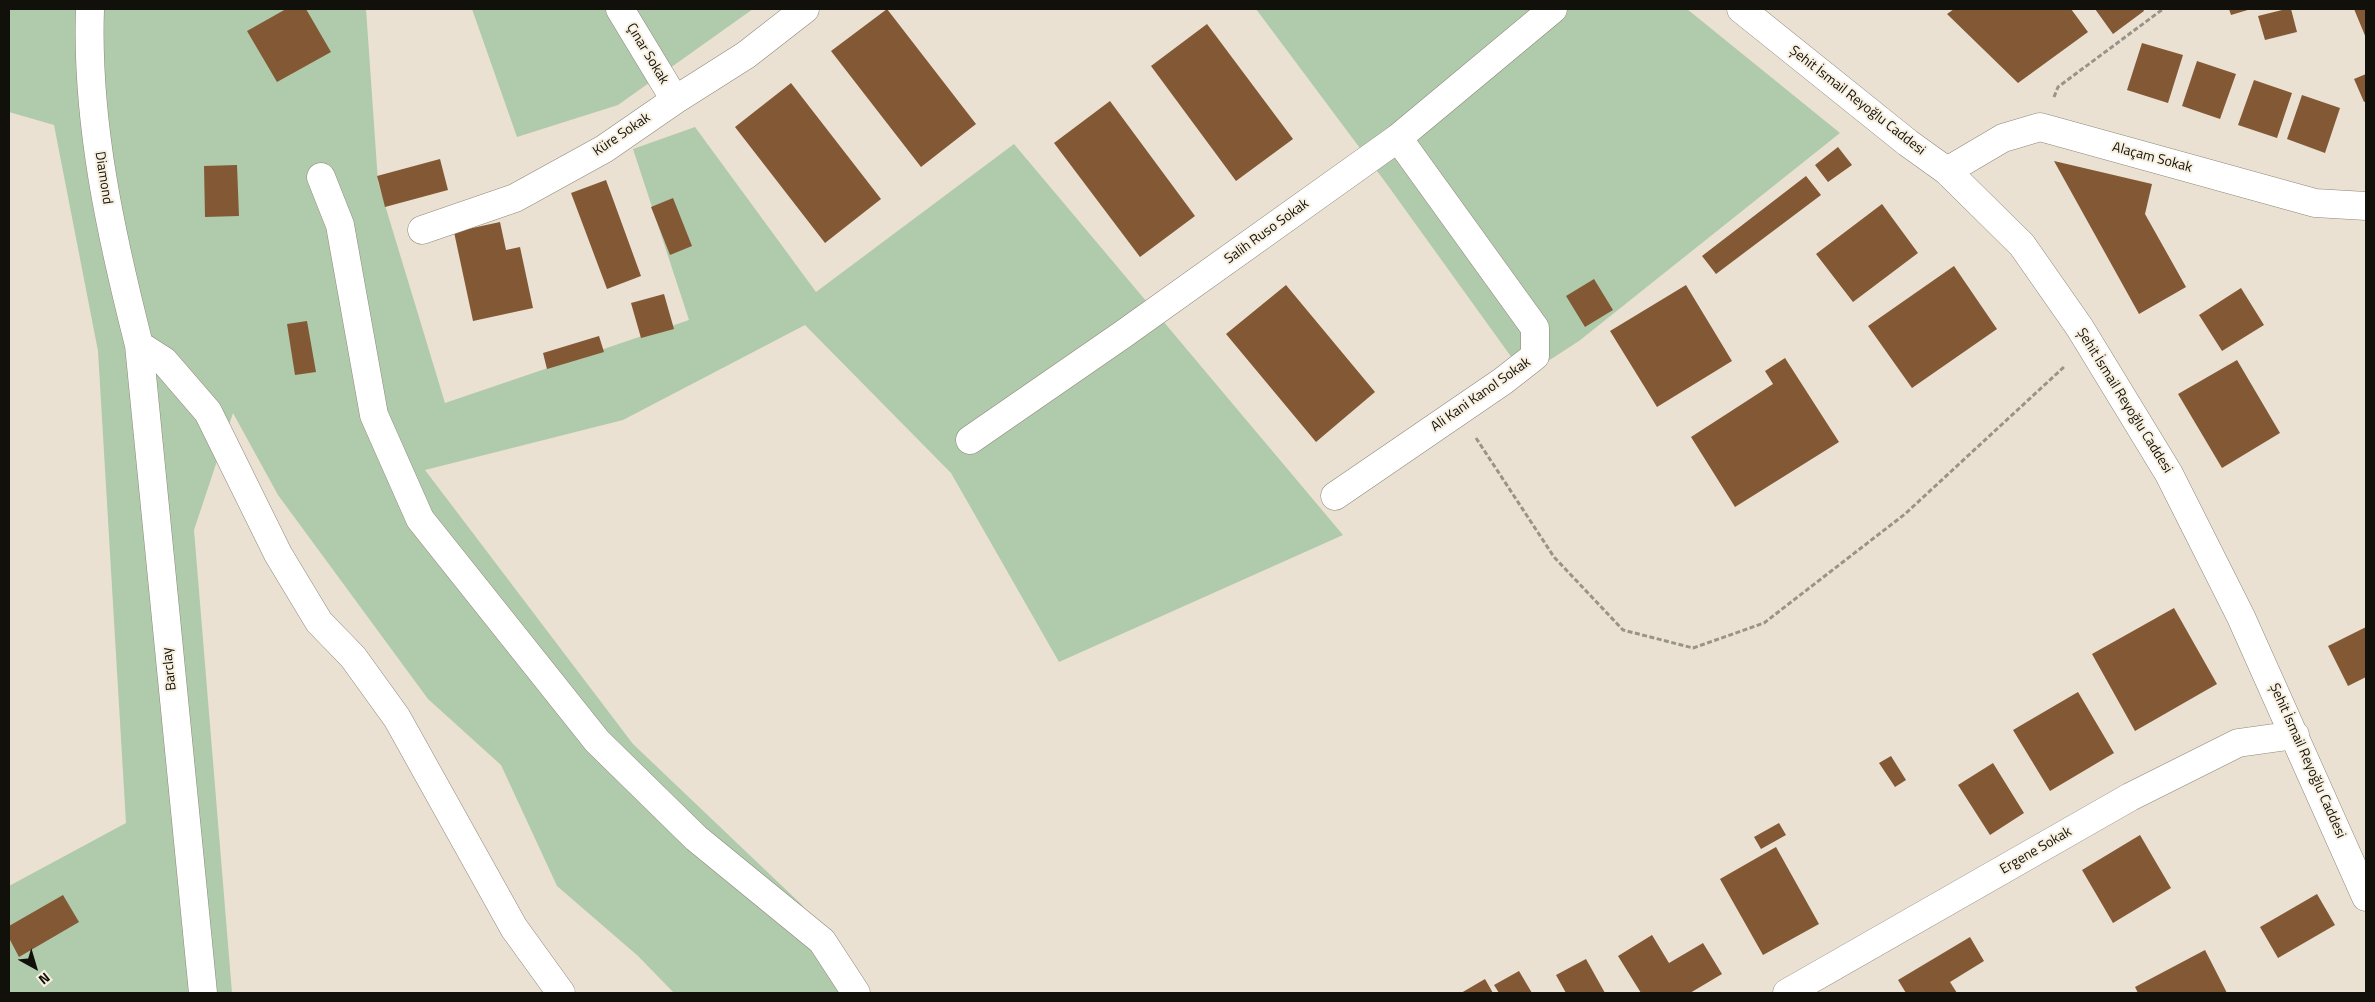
<!DOCTYPE html>
<html>
<head>
<meta charset="utf-8">
<style>
  body { margin:0 }
  #map { position:relative; width:2375px; height:1002px; overflow:hidden; background:#eae1d2; font-family:"Titillium Web",sans-serif }
  canvas { display:block }
  .frame { position:absolute; inset:0; border:10px solid #12100a; pointer-events:none }
  .north { position:absolute; left:10px; top:942px; width:50px; height:50px; -webkit-text-stroke:4px #f7efdf; paint-order:stroke; rotate:141deg; font-size:14px; font-weight:700; line-height:20px; text-align:center; color:#12100a }
  .north::after { content:''; display:block; margin:auto; width:18px; height:22px; background:#12100a; clip-path:polygon(50% 0,100% 100%,50% 72%,0 100%) }
</style>
</head>
<body>
<div id="map">
<canvas width="2375" height="1002"></canvas>
<div class="frame"></div>
<div class="north">N</div>
</div>
<script>
const ctx = document.querySelector('canvas').getContext('2d');
ctx.lineJoin = 'round';
function fill(path, color) { ctx.fillStyle = color; ctx.fill(path, 'evenodd'); }
function strokePath(path, color, width, dash) { ctx.strokeStyle = color; ctx.lineWidth = width; ctx.lineCap = dash ? 'butt' : 'round'; ctx.setLineDash(dash || []); ctx.stroke(path); }
function write(font, color, halo, rows, align = 'center') {
  ctx.font = font + ' "Titillium Web",sans-serif'; ctx.lineWidth = 4; ctx.setLineDash([]); ctx.textBaseline = 'middle'; ctx.strokeStyle = halo; ctx.fillStyle = color; for (const [text, x, y, turn = 0] of rows) {
    ctx.save(); ctx.translate(x, y); ctx.rotate((+turn || 0) * Math.PI / 180); ctx.textAlign = isNaN(turn) ? turn : align; if (halo) ctx.strokeText(text, 0, 0); ctx.fillText(text, 0, 0); ctx.restore();
  }
}
fill(new Path2D(`
  M9,9H366L378,182L445,403L689,320L633,149L695,127L816,292L1014,144L1343,535L1059,662L951,473L805,325L623,420L425,470L633,744L801,904L870,993H674L638,956L557,886L501,765L428,699L278,495L233,413L194,530L232,993H9V886L126,823L98,351L54,125L9,112Z
  M472,9H753L618,105L517,137Z
  M1256,9H1687L1840,133L1579,341L1525,376L1386,183Z`), '#b0caac');
fill(new Path2D(`
  M286,9H306L331,52L277,82L247,31Z
  M887,9L976,124L921,167L831,51Z
  M1954,9H2071L2088,32L2018,83L1947,14Z
  M2095,9H2143L2144,11L2113,34Z
  M2229,9H2251L2231,15Z
  M2286,9H2291L2297,32L2265,40L2258,16Z
  M2354,9H2366V38Z
  M1207,24L1293,139L1236,181L1151,66Z
  M2142,43L2183,55L2168,103L2127,90Z
  M2197,61L2236,74L2220,119L2182,106Z
  M2366,74V101L2364,102L2354,79Z
  M2254,80L2292,93L2277,138L2238,125Z
  M791,83L881,199L825,243L735,127Z
  M2302,95L2340,108L2325,153L2287,139Z
  M1110,101L1195,216L1140,257L1054,143Z
  M1838,147L1852,165L1828,182L1815,165Z
  M440,159L448,190L385,207L377,176Z
  M2054,161L2152,184L2145,214L2186,287L2139,314Z
  M237,165L239,216L205,217L204,166Z
  M1806,176L1821,195L1716,274L1702,256Z
  M606,180L641,276L607,289L571,193Z
  M673,198L692,246L670,255L651,207Z
  M1882,204L1918,253L1853,302L1816,254Z
  M500,222L506,250L520,247L533,308L473,321L454,232Z
  M1954,266L1997,329L1912,388L1868,326Z
  M1594,279L1613,310L1585,327L1566,296Z
  M1286,285L1375,392L1316,442L1226,334Z
  M1686,285L1732,361L1657,407L1610,331Z
  M2241,288L2264,325L2222,351L2199,315Z
  M664,294L674,329L641,338L631,303Z
  M307,321L316,372L295,375L287,324Z
  M599,336L604,352L547,369L543,353Z
  M1785,358L1839,442L1735,507L1691,437L1773,384L1765,371Z
  M2237,360L2280,433L2222,468L2178,394Z
  M2174,608L2217,684L2135,731L2092,654Z
  M2366,627V677L2348,686L2328,646Z
  M2078,692L2114,753L2050,791L2013,730Z
  M1891,756L1906,780L1895,787L1879,763Z
  M1993,763L2024,813L1990,835L1958,785Z
  M1779,823L1786,835L1761,849L1754,837Z
  M2140,835L2171,888L2113,923L2082,870Z
  M1776,847L1819,924L1763,955L1720,879Z
  M2317,894L2335,925L2278,958L2260,927Z
  M63,895L79,922L19,957L9,938V926Z
  M1652,935L1669,963L1703,943L1722,974L1690,993H1641L1618,956Z
  M1970,937L1984,961L1950,982L1957,993H1906L1898,980Z
  M2205,950L2227,993H2138L2135,987Z
  M1586,959L1605,993H1566L1556,975Z
  M1519,971L1532,993H1499L1494,985Z
  M1485,979L1493,993H1461Z`), '#835835');
const minor = new Path2D(`
  M90,9C86,122 111,235 139,345L203,993
  M620,9L675,100
  M1741,9L1908,143L1947,171L2022,245L2080,328L2169,474L2241,617L2366,897
  M1947,171L2003,138L2040,127L2315,203L2366,206
  M321,177L340,225L374,415L420,519L597,741L696,838L822,941L856,993
  M422,230L515,198L604,149L675,100L746,55L805,9
  M139,345L164,361L208,412L278,554L319,622L353,657L397,718L514,928L561,993
  M970,440L1122,335L1398,138L1553,9
  M1335,496L1503,381L1535,356V328L1398,138
  M1787,993L2130,797L2238,743L2295,735`);
strokePath(minor, '#8e8779', 29);
strokePath(new Path2D(`
  M2054,97L2058,87L2163,9
  M1476,438L1554,557L1623,630L1693,648L1764,623L1905,514L2065,366`), '#9a9488', 3, [5, 2.5]);
strokePath(minor, '#fff', 28);
write('14px', '#12100a', '#f7efdf', [
  ["Çınar Sokak",647,54,59],
  ["Şehit İsmail Reyoğlu Caddesi",1857,101,38],
  ["Küre Sokak",622,135,-34],
  ["Alaçam Sokak",2152,158,15],
  ["Diamond",103,178,81],
  ["Salih Ruso Sokak",1267,232,-36],
  ["Ali Kani Kanol Sokak",1481,395,-35],
  ["Şehit İsmail Reyoğlu Caddesi",2124,401,58],
  ["Barclay",170,669,-96],
  ["Şehit İsmail Reyoğlu Caddesi",2307,761,66],
  ["Ergene Sokak",2036,851,-30]
]);
</script>
</body>
</html>
